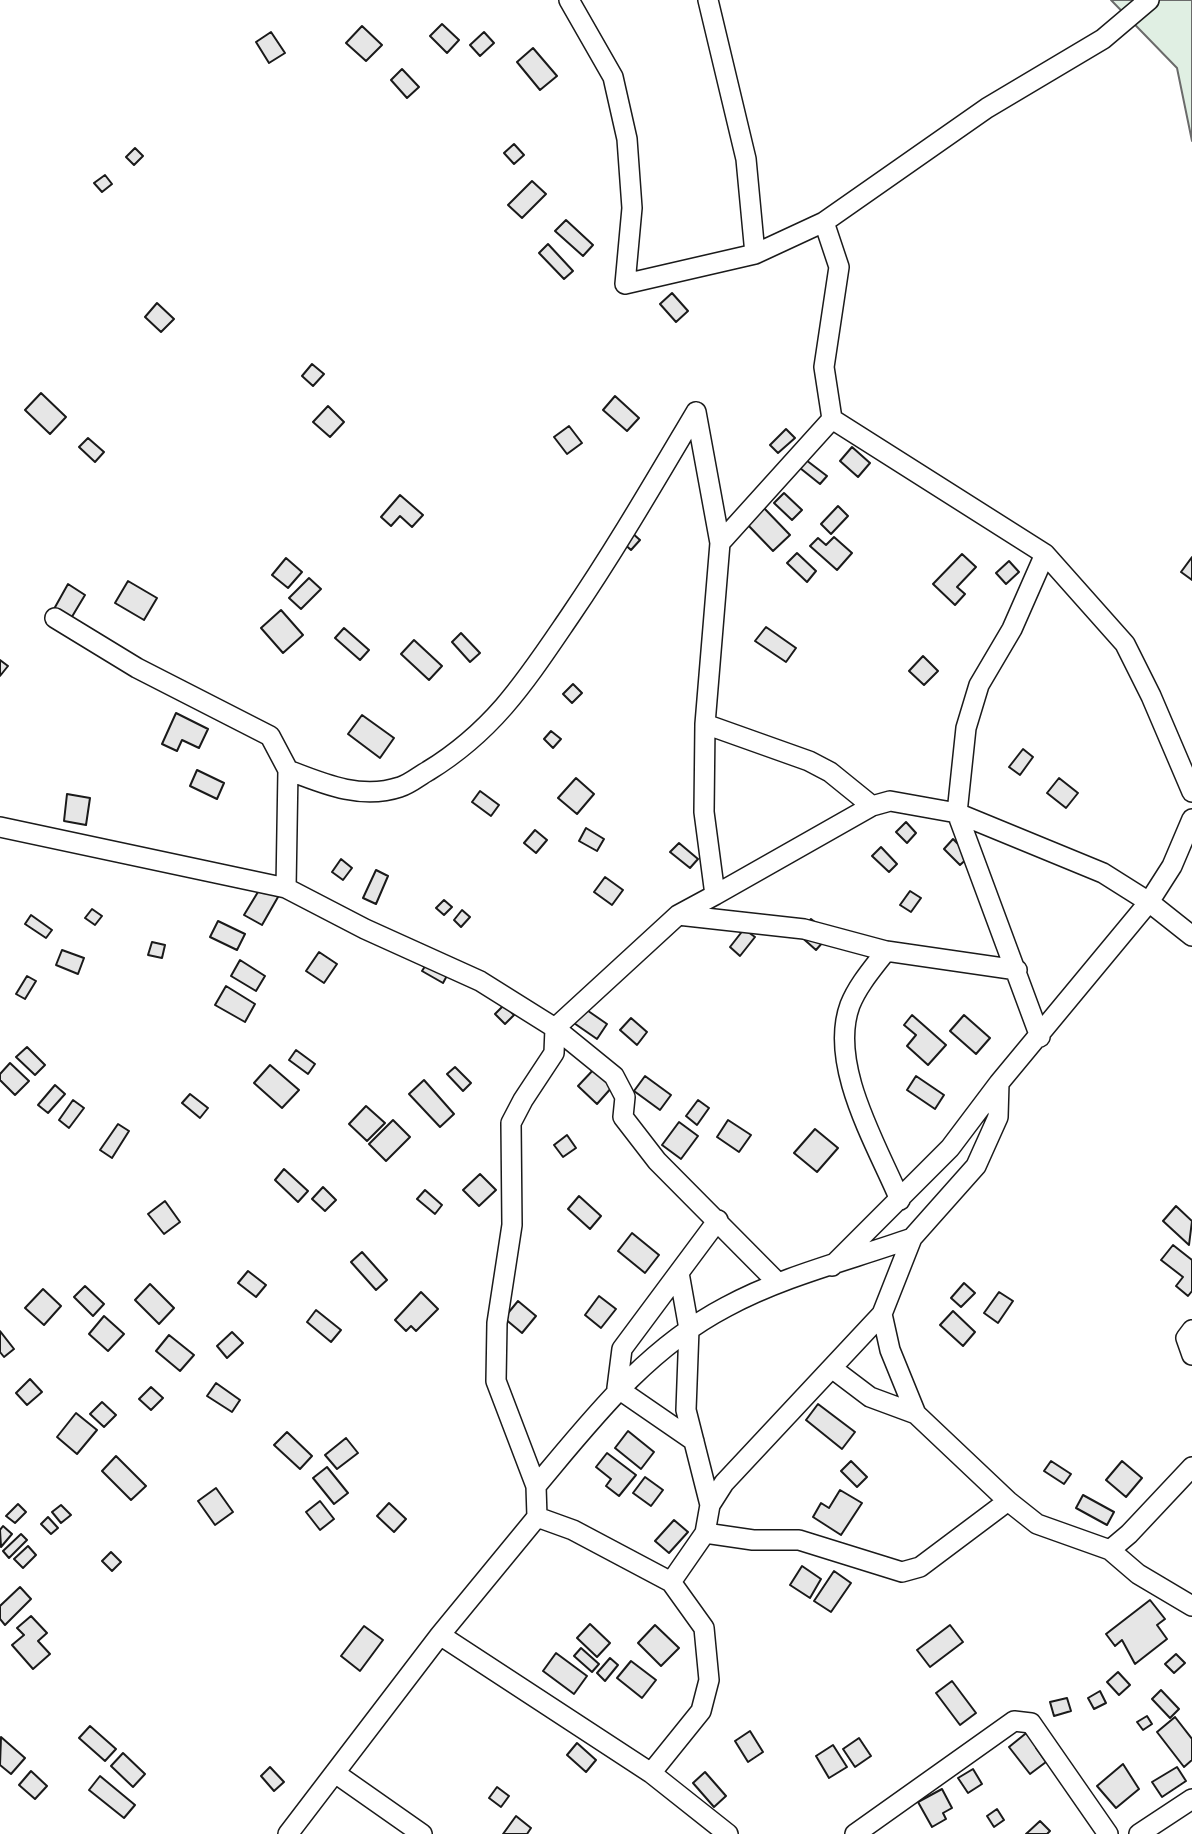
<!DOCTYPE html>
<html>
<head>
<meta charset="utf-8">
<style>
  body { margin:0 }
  canvas { display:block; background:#fff }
</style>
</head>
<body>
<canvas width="1192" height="1834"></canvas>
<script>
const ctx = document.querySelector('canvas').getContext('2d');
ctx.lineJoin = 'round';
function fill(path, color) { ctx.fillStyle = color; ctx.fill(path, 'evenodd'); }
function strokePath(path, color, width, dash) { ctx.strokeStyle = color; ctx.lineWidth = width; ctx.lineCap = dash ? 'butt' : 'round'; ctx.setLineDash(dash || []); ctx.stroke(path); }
const green = new Path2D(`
  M1111,0H1192V141L1177,68Z`);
fill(green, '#e0efe3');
strokePath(green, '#6a6a6a', 2);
const building = new Path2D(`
  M442,24L459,40L447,53L430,36Z
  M362,26L382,45L366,61L346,43Z
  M271,32L285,53L269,63L256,42Z
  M484,32L494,43L480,56L470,45Z
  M533,48L557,76L540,90L517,62Z
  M402,69L419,87L407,98L391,80Z
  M514,144L524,155L514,164L504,153Z
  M135,148L143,156L134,165L126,157Z
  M105,175L112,184L102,192L94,183Z
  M532,181L546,194L522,218L508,205Z
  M566,220L593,245L583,256L555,231Z
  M548,244L573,271L564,279L539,253Z
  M672,293L688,311L676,322L660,304Z
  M157,303L174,319L161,332L145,317Z
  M312,364L324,374L313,386L302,376Z
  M41,393L66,417L50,434L25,410Z
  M615,396L639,418L627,431L603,410Z
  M328,406L344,422L330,437L313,422Z
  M569,426L582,443L567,454L554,437Z
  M786,429L795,438L778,453L770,445Z
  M88,438L104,452L95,462L79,447Z
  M852,447L870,463L858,477L840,461Z
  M806,460L827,476L820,484L800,468Z
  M784,493L802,510L792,520L774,503Z
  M400,495L423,515L412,527L400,516L391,526L381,517Z
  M838,506L848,516L831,534L821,524Z
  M763,507L790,535L773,551L746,523Z
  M631,532L640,540L631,550L622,542Z
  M834,537L852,553L837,570L810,546L818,538L826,545Z
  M797,553L816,571L807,582L787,563Z
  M962,554L976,567L957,587L965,594L955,605L933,584Z
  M1192,557V580L1181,572Z
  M286,558L302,572L288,588L272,575Z
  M1009,561L1019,572L1006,584L996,573Z
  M309,578L321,589L301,609L289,598Z
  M128,581L157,598L144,620L115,603Z
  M68,584L85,595L70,620L54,609Z
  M281,610L303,635L283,653L261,628Z
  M766,627L796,648L786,662L755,641Z
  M344,628L369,650L360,660L335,638Z
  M461,633L480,653L470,662L452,642Z
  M414,640L442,666L429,680L401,654Z
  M923,656L938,671L924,685L909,671Z
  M0,660L8,666L0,676Z
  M573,684L582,693L572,703L563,694Z
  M176,713L208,729L199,748L182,740L177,751L162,744Z
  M362,715L394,738L380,758L348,734Z
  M551,731L561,739L553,748L544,739Z
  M1023,749L1033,757L1020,775L1009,767Z
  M197,770L224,783L217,799L190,786Z
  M576,778L594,794L577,814L558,798Z
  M1059,778L1078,793L1066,808L1047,793Z
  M480,791L499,805L491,816L472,802Z
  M67,794L90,798L86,825L64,821Z
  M906,822L916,833L907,843L896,832Z
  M586,828L604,839L597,851L579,841Z
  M535,830L547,840L536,853L524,843Z
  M953,839L970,856L960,865L944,849Z
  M679,843L698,859L690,868L670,852Z
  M881,847L897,864L889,872L872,856Z
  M341,859L352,868L343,880L332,872Z
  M376,870L388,876L376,904L363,898Z
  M605,877L623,890L612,905L594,892Z
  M261,887L278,897L262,925L244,915Z
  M910,891L921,898L911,912L900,905Z
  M444,900L452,907L444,915L436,908Z
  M92,909L102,916L95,925L85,918Z
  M462,910L470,917L461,927L454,920Z
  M31,915L52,930L46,938L25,924Z
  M811,919L830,934L816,950L798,934Z
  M218,921L245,934L237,950L210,937Z
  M744,929L755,937L740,956L730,947Z
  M152,942L165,945L162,958L148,955Z
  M62,950L84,958L78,974L56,965Z
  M319,952L337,964L324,983L306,971Z
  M240,960L265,976L256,991L231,976Z
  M429,960L449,972L443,983L422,971Z
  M27,976L36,981L25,999L16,994Z
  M226,986L255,1004L245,1022L215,1005Z
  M504,1005L514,1015L505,1024L495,1014Z
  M581,1006L607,1024L597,1039L571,1021Z
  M912,1015L946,1045L928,1065L907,1046L916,1035L904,1025Z
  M964,1015L990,1038L976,1054L950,1031Z
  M631,1018L647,1032L637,1045L620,1030Z
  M27,1047L45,1065L35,1075L16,1057Z
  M296,1050L315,1064L308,1074L289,1060Z
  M10,1063L29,1081L15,1095L0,1080V1074Z
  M270,1065L299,1090L282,1108L254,1083Z
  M455,1067L471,1083L463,1091L447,1074Z
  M595,1068L613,1086L597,1104L578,1086Z
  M645,1076L671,1095L660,1110L634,1091Z
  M916,1076L944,1095L935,1109L907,1090Z
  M424,1080L454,1114L440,1127L409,1094Z
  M55,1085L65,1094L48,1113L38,1105Z
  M190,1094L208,1108L200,1118L182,1103Z
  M73,1100L84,1108L69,1128L59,1120Z
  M698,1100L709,1108L697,1125L686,1116Z
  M366,1106L385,1123L367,1141L349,1124Z
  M393,1120L410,1137L386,1161L369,1144Z
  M728,1120L751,1135L739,1152L717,1137Z
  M679,1122L698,1136L681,1159L662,1145Z
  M118,1124L129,1131L112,1158L100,1150Z
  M815,1129L838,1148L817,1172L794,1153Z
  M567,1135L576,1148L563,1157L554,1145Z
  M284,1169L308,1191L298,1202L275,1180Z
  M480,1174L496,1190L479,1206L463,1190Z
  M323,1187L336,1200L325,1211L312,1199Z
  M425,1190L442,1205L435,1214L417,1199Z
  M579,1196L601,1216L590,1229L568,1209Z
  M165,1201L180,1222L164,1234L148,1214Z
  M1176,1206L1192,1221L1189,1245L1163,1221Z
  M632,1233L659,1255L645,1273L618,1251Z
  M1173,1245L1192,1260V1291L1188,1296L1176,1286L1183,1277L1161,1260Z
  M362,1252L387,1280L376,1290L351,1262Z
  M248,1271L266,1285L256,1297L238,1283Z
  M964,1283L975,1293L961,1307L951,1298Z
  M150,1284L174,1308L159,1324L135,1300Z
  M85,1286L104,1304L93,1316L74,1297Z
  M43,1289L61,1306L44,1325L25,1308Z
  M421,1292L438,1309L416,1331L411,1326L406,1331L395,1320Z
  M999,1292L1013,1301L998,1323L984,1313Z
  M599,1296L616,1309L601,1328L585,1315Z
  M518,1301L536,1316L522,1333L504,1318Z
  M316,1310L341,1330L331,1342L307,1322Z
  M953,1311L975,1332L963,1346L940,1325Z
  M104,1316L124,1334L108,1351L89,1334Z
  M0,1331L14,1349L4,1357L0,1352Z
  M232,1332L243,1343L227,1358L217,1346Z
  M169,1335L194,1355L180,1371L156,1351Z
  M30,1379L42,1392L27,1405L16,1393Z
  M216,1383L240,1400L232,1412L207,1396Z
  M151,1387L163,1398L151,1410L139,1399Z
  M102,1402L116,1415L104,1427L90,1414Z
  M818,1404L855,1432L842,1449L806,1420Z
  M76,1413L97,1430L77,1454L57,1437Z
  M628,1431L654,1452L641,1469L615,1448Z
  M287,1432L312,1456L300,1469L274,1445Z
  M346,1438L358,1453L337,1469L325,1455Z
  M607,1453L636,1475L619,1496L606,1486L611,1479L596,1467Z
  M116,1456L146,1486L131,1500L102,1471Z
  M851,1461L867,1477L857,1487L841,1471Z
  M1051,1461L1071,1474L1064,1484L1044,1471Z
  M1122,1461L1142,1478L1126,1497L1106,1480Z
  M327,1467L348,1493L334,1504L313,1478Z
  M645,1477L663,1490L651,1506L633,1493Z
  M216,1488L233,1512L215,1525L198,1501Z
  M840,1490L862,1503L841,1535L813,1517L821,1503L829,1508Z
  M1083,1495L1114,1512L1107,1525L1076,1508Z
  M320,1501L334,1519L320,1530L306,1512Z
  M389,1503L406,1519L394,1532L377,1516Z
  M18,1504L26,1512L15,1523L6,1516Z
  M61,1505L71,1515L61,1523L52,1512Z
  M48,1517L58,1528L51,1534L41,1524Z
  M674,1520L688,1532L669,1553L655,1541Z
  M3,1526L12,1534L1,1547L0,1530Z
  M21,1534L27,1540L9,1558L3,1551Z
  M28,1546L36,1555L23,1568L14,1559Z
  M111,1552L121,1562L112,1571L102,1561Z
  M802,1566L821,1579L810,1598L790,1585Z
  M834,1571L851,1583L831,1612L814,1601Z
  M20,1587L31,1599L5,1625L0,1619V1606Z
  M1150,1600L1165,1619L1157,1625L1167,1639L1135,1664L1122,1640L1115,1646L1106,1634Z
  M31,1616L47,1633L38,1641L50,1654L33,1669L12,1645L24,1635L17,1628Z
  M590,1624L610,1643L597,1657L577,1638Z
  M655,1625L679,1648L661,1666L638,1643Z
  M950,1625L963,1642L930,1667L917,1650Z
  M364,1626L383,1640L360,1671L341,1656Z
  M581,1648L599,1664L592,1672L574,1656Z
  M556,1653L587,1676L574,1694L543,1671Z
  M1176,1654L1185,1663L1174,1673L1165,1664Z
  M610,1658L618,1665L605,1681L597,1673Z
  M631,1661L656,1680L642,1698L617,1678Z
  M1118,1672L1130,1685L1119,1695L1107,1682Z
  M952,1681L976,1713L960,1725L936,1693Z
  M1161,1690L1179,1709L1170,1718L1152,1699Z
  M1100,1691L1106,1703L1094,1709L1088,1698Z
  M1067,1698L1071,1711L1054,1716L1050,1702Z
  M1147,1716L1152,1724L1143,1730L1137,1722Z
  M1175,1717L1192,1739V1760L1184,1767L1157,1732Z
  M90,1726L116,1749L105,1761L79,1738Z
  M1030,1730L1041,1745L1036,1748L1046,1762L1030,1774L1009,1747Z
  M750,1731L763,1752L748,1762L735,1741Z
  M1,1737L25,1758L11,1774L0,1765Z
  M859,1738L871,1756L855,1767L843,1749Z
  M577,1743L596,1760L586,1772L567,1755Z
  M833,1745L847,1767L829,1778L816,1756Z
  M123,1753L145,1774L133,1787L111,1766Z
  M1123,1764L1139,1789L1116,1808L1097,1786Z
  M270,1767L284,1782L274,1791L261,1776Z
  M1177,1767L1186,1781L1162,1797L1152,1782Z
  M973,1769L982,1784L968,1793L958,1778Z
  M31,1771L47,1786L35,1799L19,1785Z
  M705,1772L726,1796L714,1807L693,1783Z
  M100,1776L135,1805L124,1818L89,1790Z
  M497,1787L509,1796L501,1807L489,1798Z
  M942,1789L952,1808L943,1813L946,1819L932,1827L918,1802Z
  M997,1809L1004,1820L994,1827L987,1816Z
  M516,1816L531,1828L527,1834H503Z
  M1040,1821L1050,1831L1047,1834H1026Z`);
fill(building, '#e6e6e6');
strokePath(building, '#1a1a1a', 2);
const minor = new Path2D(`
  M569,0L613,77L627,139L632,208L625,284L755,254L824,222L987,108L1103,39L1149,0
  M708,0L746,159L755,254
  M824,222L839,267L824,367L832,419L1045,554L1125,644L1151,696L1192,792
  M696,412L720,543
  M1045,554L1012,629L979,685L966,728L957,813L1103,873L1149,902L1192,936
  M55,618L137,668L270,736L288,770L286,888
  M705,724L809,761L830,772L872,806
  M288,770C324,784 361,800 400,787C410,784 419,776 428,771C495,730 527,679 570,616C615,550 655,481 696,412
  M0,827L286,888L365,929L480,981L555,1028L614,1076L625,1097L623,1117L657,1161L778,1283
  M715,895L872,806L890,801L957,813L1040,1037
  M678,915L804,929L886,951L1017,970
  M886,951C873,968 858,985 850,1005C828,1065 877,1145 900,1200
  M832,1266L950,1148L999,1083L1149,902L1172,866L1192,819
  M679,1273L689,1329L686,1410L710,1505
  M1192,1330L1186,1338L1192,1355
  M833,1369L870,1397L916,1414L1008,1501L1037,1524L1110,1550L1138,1574L1192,1606
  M916,1414L890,1350L882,1314L912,1238L976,1166L998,1117L999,1083
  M694,1441L617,1388L622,1349L718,1220
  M536,1486C593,1418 646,1349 726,1307C783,1276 850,1260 912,1238
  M537,1517L573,1530L671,1582L704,1628L709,1680L701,1711L651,1773
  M705,1533L753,1540H799L902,1572L920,1567L1008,1501
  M1110,1550L1129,1534L1192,1467
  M671,1582L705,1533L710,1505L724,1483L882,1314
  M440,1635L651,1773L728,1834
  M335,1773L422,1834
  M288,1834L440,1635L537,1517L536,1486L496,1381L497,1323L512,1225L511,1123L523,1100L554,1053L555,1028L678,915L715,895L704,812L705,724L720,543L832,419
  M855,1834L1014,1721L1031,1723L1108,1834
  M1139,1834L1192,1799`);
strokePath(minor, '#1a1a1a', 22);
strokePath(minor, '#fff', 19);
</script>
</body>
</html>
